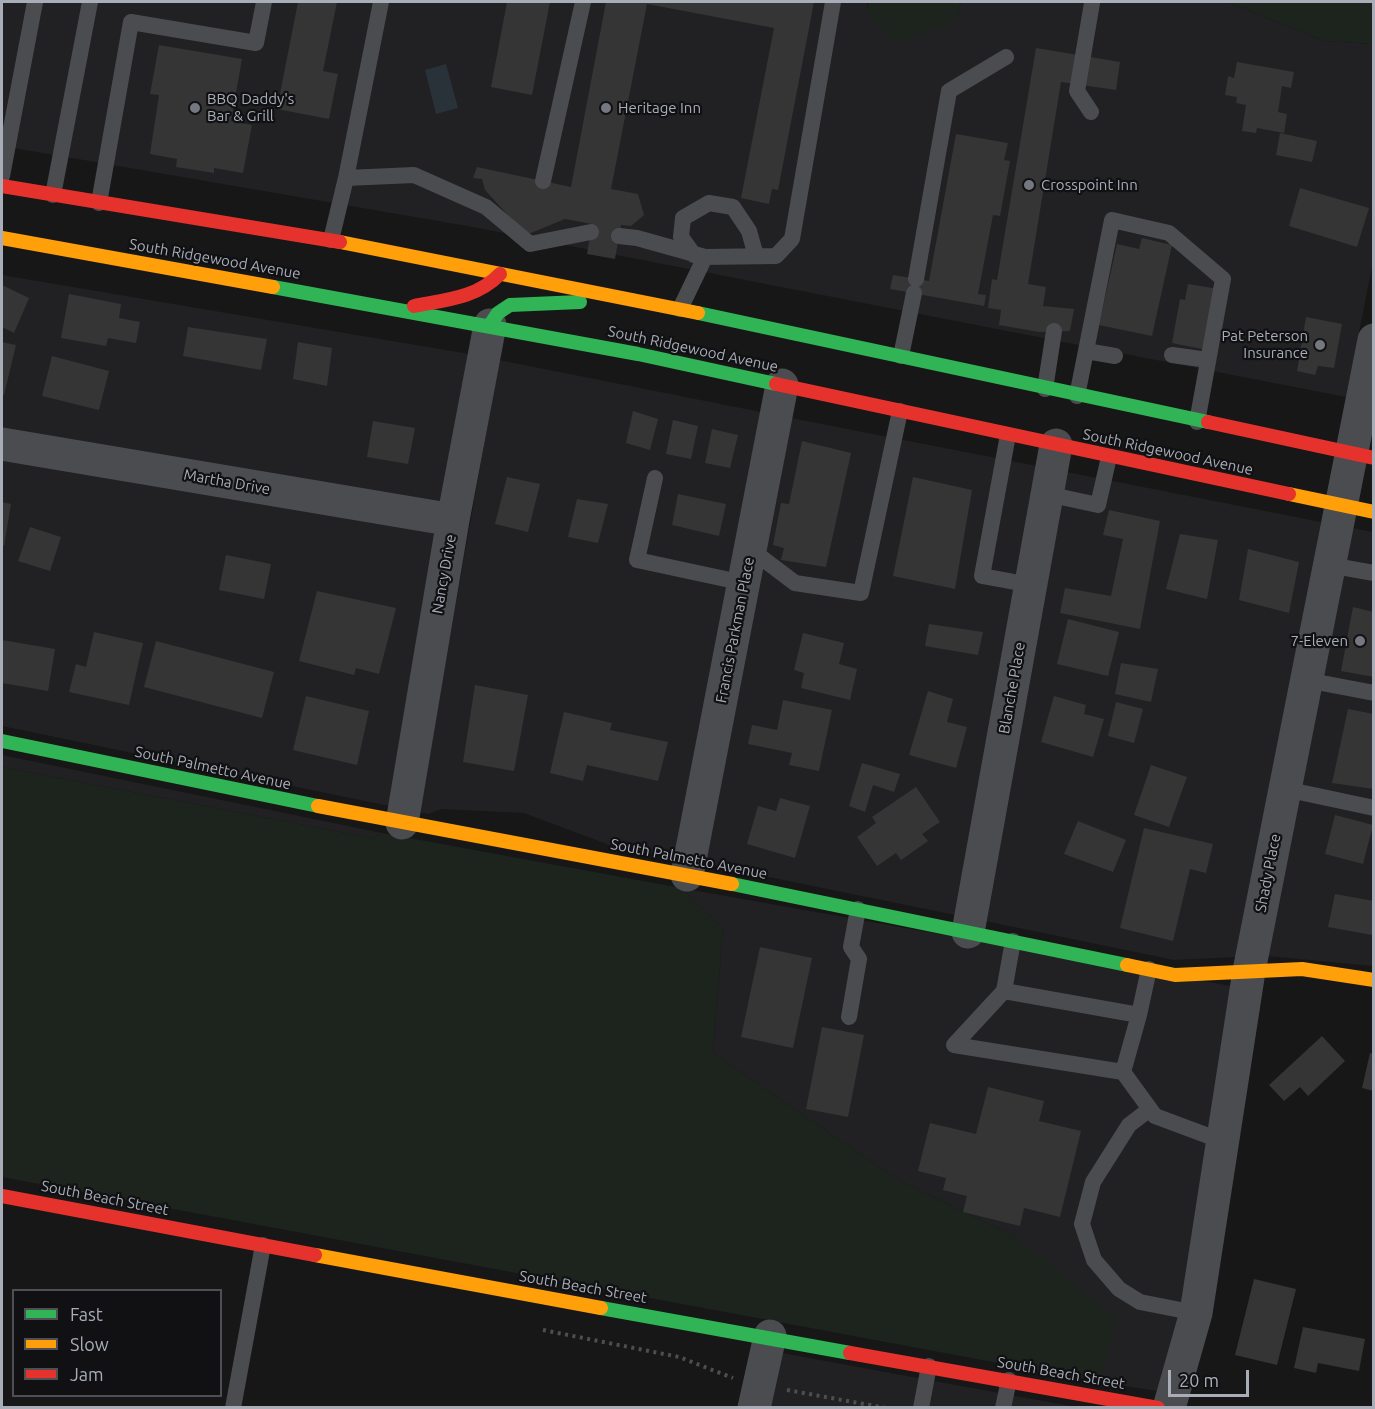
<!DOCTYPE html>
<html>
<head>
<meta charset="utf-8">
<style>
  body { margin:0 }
  #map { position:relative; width:1375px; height:1409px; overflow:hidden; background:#171717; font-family:Ubuntu,sans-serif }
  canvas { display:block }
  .frame { position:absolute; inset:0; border:3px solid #a8adb8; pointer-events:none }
  .legend { position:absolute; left:12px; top:1289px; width:210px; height:108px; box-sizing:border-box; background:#111113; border:2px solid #4d4f55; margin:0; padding:8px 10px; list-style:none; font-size:18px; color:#a8adb8 }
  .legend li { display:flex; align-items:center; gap:12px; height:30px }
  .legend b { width:30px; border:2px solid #4d4f55 }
  .scale { position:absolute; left:1168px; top:1370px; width:81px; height:27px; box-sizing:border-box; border:3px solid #a8adb8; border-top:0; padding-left:8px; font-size:18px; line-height:21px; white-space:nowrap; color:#a8adb8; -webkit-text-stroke:4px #111113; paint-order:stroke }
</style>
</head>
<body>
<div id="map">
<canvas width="1375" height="1409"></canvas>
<div class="frame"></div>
<ul class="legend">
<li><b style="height:8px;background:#30b455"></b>Fast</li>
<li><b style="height:8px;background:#ff9f0a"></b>Slow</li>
<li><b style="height:8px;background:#e5322d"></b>Jam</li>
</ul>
<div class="scale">20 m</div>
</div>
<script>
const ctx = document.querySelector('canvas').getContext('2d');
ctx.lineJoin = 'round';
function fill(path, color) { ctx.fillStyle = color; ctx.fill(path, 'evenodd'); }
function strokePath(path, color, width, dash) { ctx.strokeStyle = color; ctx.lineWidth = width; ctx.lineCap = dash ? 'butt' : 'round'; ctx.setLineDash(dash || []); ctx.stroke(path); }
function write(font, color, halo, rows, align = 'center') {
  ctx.font = font + ' Ubuntu,sans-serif'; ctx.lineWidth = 4.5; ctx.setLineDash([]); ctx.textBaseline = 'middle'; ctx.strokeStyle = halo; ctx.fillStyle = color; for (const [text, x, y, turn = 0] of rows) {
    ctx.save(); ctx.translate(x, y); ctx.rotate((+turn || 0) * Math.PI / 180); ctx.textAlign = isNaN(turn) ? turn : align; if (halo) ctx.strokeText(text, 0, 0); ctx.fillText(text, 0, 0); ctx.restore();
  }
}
fill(new Path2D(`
  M2,2H867V12L955,22L961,2H1227L1325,41L1373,44V262L1346,397L473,227L2,146Z
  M2,275L469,354L441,503L2,430Z
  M499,360L761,412L675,858L615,847L524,813L441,809L428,814L419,812Z
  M791,418L1037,466L955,915L705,864Z
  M2,458L436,531L389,806L2,726Z
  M1067,472L1321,522L1236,957L1174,960L985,921Z
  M1352,528L1373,532V966L1267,956Z
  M2,755L382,833L372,838L2,767Z
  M681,888L1231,986L1181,1308L1157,1391L1100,1382L1014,1236L898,1180L713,1053L723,928Z
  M782,1353L1081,1408H769Z`), '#212123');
fill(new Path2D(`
  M868,2H961L955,22L895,43L867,12Z
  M1227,2H1373V44L1325,41Z
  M2,767L372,838L382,833L681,888L723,928L713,1053L898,1180L1014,1236L1117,1319L1100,1382L2,1177Z`), '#1d241e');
fill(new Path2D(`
  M446,64L458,108L436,114L425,70Z`), '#2a3239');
fill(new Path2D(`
  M298,2H337L323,71L338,74L329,119L277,109Z
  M507,2H550L532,95L491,87Z
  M606,2H814L778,190L772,189L769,204L741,198L774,28L647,4L611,189L638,194L644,215L631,226L621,225L615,259L587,254L592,224L565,219L526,235L485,190L482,179L473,178L477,167L571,187Z
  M159,45L242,59L231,121L252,125L243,173L214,168V173L176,167L177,159L150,154L159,95L150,94Z
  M1036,48L1120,62L1116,90L1061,82L1028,284L1046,287L1043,306L1074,309L1070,331L1039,332L999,325L1001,310L988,308L992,279L997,280Z
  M1237,62L1294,72L1291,88L1282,86L1278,112L1287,114L1284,133L1257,128L1256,133L1242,131L1246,105L1236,103L1237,97L1225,95L1228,76L1234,78Z
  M1280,133L1317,141L1312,162L1276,155Z
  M956,134L1008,143L1004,160L1010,161L1000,216L993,215L978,294L986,295L984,306L890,289L893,275L929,281Z
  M1300,188L1369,208L1357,247L1289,226Z
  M1142,238L1172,245L1152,336L1099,325L1117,244L1139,249Z
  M1188,284L1219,289L1207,350L1172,343L1180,299L1185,300Z
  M2,285L29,298L14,333L2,327Z
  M69,294L121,304L119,318L140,322L136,343L108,338L106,346L61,338Z
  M1306,317L1342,324L1334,368L1318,366L1315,375L1297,371Z
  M188,327L267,339L261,370L183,356Z
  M2,342L16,345L4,395L2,394Z
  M298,342L332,348L327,386L293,379Z
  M52,356L109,371L99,410L42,396Z
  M633,411L658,419L650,450L626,443Z
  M673,420L698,426L691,459L666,454Z
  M373,421L415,428L408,464L367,457Z
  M712,429L738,435L730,468L705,463Z
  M802,441L851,453L826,567L781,560L784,548L773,545L781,503L789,504Z
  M507,477L540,484L528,532L495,524Z
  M913,477L972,490L955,589L893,576Z
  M678,494L726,504L719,536L672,525Z
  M577,499L608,504L598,543L568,537Z
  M2,502L11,504L4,546H2Z
  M1109,510L1160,521L1140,629L1060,613L1065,588L1111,596L1123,539L1103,535Z
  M30,527L61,537L50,571L18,561Z
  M1180,534L1218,540L1207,599L1166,589Z
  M1248,549L1299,562L1289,613L1239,600Z
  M226,555L271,564L264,599L219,590Z
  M317,591L396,608L379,674L356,668L354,675L299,661Z
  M1353,607L1374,612V677L1341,671Z
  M1068,619L1119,632L1108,676L1057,664Z
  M929,624L983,632L978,655L925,646Z
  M94,632L143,643L129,705L69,692L76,664L86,667Z
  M803,633L844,643L839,664L857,669L850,700L801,688L804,673L794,670Z
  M2,640L55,649L48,691L2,683Z
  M156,641L274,672L262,718L144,687Z
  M1121,663L1158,669L1151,702L1115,694Z
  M475,685L528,695L514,771L463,762Z
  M928,691L953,699L947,722L967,727L956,768L909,755Z
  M306,696L369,711L357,765L293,750Z
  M1054,696L1086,705L1084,714L1104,719L1093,757L1041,742Z
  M783,700L832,710L819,771L789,765L792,753L748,744L752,725L777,730Z
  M1116,702L1143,709L1134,743L1108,736Z
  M1348,709L1374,714V789L1332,783Z
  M564,712L612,723L610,730L668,742L658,781L587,765L583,781L550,773Z
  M862,763L900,774L894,792L873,785L865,812L849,806Z
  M1151,765L1187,777L1169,827L1134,815Z
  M916,787L940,822L922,834L928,841L901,860L896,853L877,866L857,837L876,823L872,817Z
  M780,798L810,806L795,858L747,844L758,806L776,811Z
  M1335,815L1373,825L1363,864L1325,854Z
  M1078,821L1126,840L1113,872L1064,854Z
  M1144,828L1213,844L1206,873L1190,869L1173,941L1120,928Z
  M1335,894L1374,901L1372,935L1328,927Z
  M760,947L812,958L793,1048L741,1037Z
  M822,1027L864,1035L848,1117L806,1109Z
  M1322,1036L1345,1061L1308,1096L1300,1087L1284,1101L1269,1085Z
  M1370,1053L1374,1054V1091L1362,1088Z
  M988,1087L1044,1101L1039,1121L1081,1131L1060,1217L1024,1208L1020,1226L963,1212L967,1196L943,1190L946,1178L918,1171L930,1123L976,1134Z
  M1254,1279L1296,1289L1277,1365L1235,1355Z
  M1303,1327L1365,1339L1359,1371L1318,1363L1316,1373L1294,1368Z`), '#353536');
strokePath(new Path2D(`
  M543,1330L679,1357L733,1378
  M787,1390L886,1408`), '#4d4e52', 4, [3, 4.5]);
strokePath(new Path2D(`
  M381,2L346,178L414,175L486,207L530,244L591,232
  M1091,112L1077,91L1092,3
  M2,176L35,2
  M543,181L583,2
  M53,195L90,2
  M99,203L131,22L256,43L264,2
  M619,236L637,238L705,257L776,256L792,239L833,2
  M331,240L346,178
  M694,255L681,237L683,218L709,203L733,207L749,231L756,256
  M916,279L949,91L1006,57
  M680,309L705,257
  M1086,351L1115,356
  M1172,355L1208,360
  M901,356L914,293
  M1045,389L1054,331
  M1077,396L1112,220L1169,233L1223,279L1197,422
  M1008,435L982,576L1031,585
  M655,478L637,560L744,583
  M1047,494L1098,505L1109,457
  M750,549L795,583L861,593L900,411
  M1329,565L1374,573
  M1306,680L1374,693
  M1285,789L1374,808
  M1004,991L954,1045L1123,1072L1139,1015L1004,991L1013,941
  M1139,1015L1149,969
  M849,1017L859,959L851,947L858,909
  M1123,1072L1155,1116L1222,1141
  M1150,1109L1129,1125L1093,1182L1082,1224L1094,1260L1119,1289L1140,1302L1196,1313
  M233,1408L263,1245
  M921,1408L929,1366
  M1003,1408L1009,1380`), '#4b4c50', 16);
strokePath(new Path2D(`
  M2,444L453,520
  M402,823L453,520L490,325
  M687,875L782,385
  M968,932L1056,445
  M754,1408L770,1336
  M1169,1408L1196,1313L1249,971L1374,340`), '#4b4c50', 33);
strokePath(new Path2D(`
  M273,287L638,354L776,384
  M698,313L1208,422
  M490,325L498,313L510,305L580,302
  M2,741L318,806
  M732,884L1127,965
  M601,1308L850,1353`), '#30b455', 14);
strokePath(new Path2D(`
  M2,238L273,287
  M340,242L698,313
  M1289,494L1374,512
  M318,806L732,884
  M1127,965L1175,975L1302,969L1374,980
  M315,1255L601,1308`), '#ff9f0a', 14);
strokePath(new Path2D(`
  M2,186L340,242
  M414,306C445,300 477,298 500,274
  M776,384L1289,494
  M1208,422L1374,458
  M2,1196L315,1255
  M850,1353L1158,1408`), '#e5322d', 14);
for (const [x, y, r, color] of [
  [195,108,6,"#757880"],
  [606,108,6,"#757880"],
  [1029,185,6,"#757880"],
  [1320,345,6,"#757880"],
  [1360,641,6,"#757880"]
]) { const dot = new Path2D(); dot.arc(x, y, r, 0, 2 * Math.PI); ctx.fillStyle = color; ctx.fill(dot); strokePath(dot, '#111113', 2); }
write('15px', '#a8adb8', '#111113', [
  ["BBQ Daddy's",207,99],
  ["Bar & Grill",207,116],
  ["Heritage Inn",618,108],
  ["Crosspoint Inn",1041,185],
  ["Pat Peterson",1308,336,"right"],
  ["Insurance",1308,353,"right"],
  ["7-Eleven",1348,641,"right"]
], 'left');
write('15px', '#a8adb8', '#111113', [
  ["South Ridgewood Avenue",215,259,10],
  ["South Ridgewood Avenue",693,349,12],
  ["South Ridgewood Avenue",1168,452,12],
  ["Martha Drive",227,482,10],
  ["Nancy Drive",444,574,-80],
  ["Francis Parkman Place",735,630,-79],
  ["Blanche Place",1012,688,-80],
  ["South Palmetto Avenue",213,768,12],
  ["South Palmetto Avenue",689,859,11],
  ["Shady Place",1268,873,-79],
  ["South Beach Street",105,1198,11],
  ["South Beach Street",583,1287,10],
  ["South Beach Street",1061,1373,10]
]);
</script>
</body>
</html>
